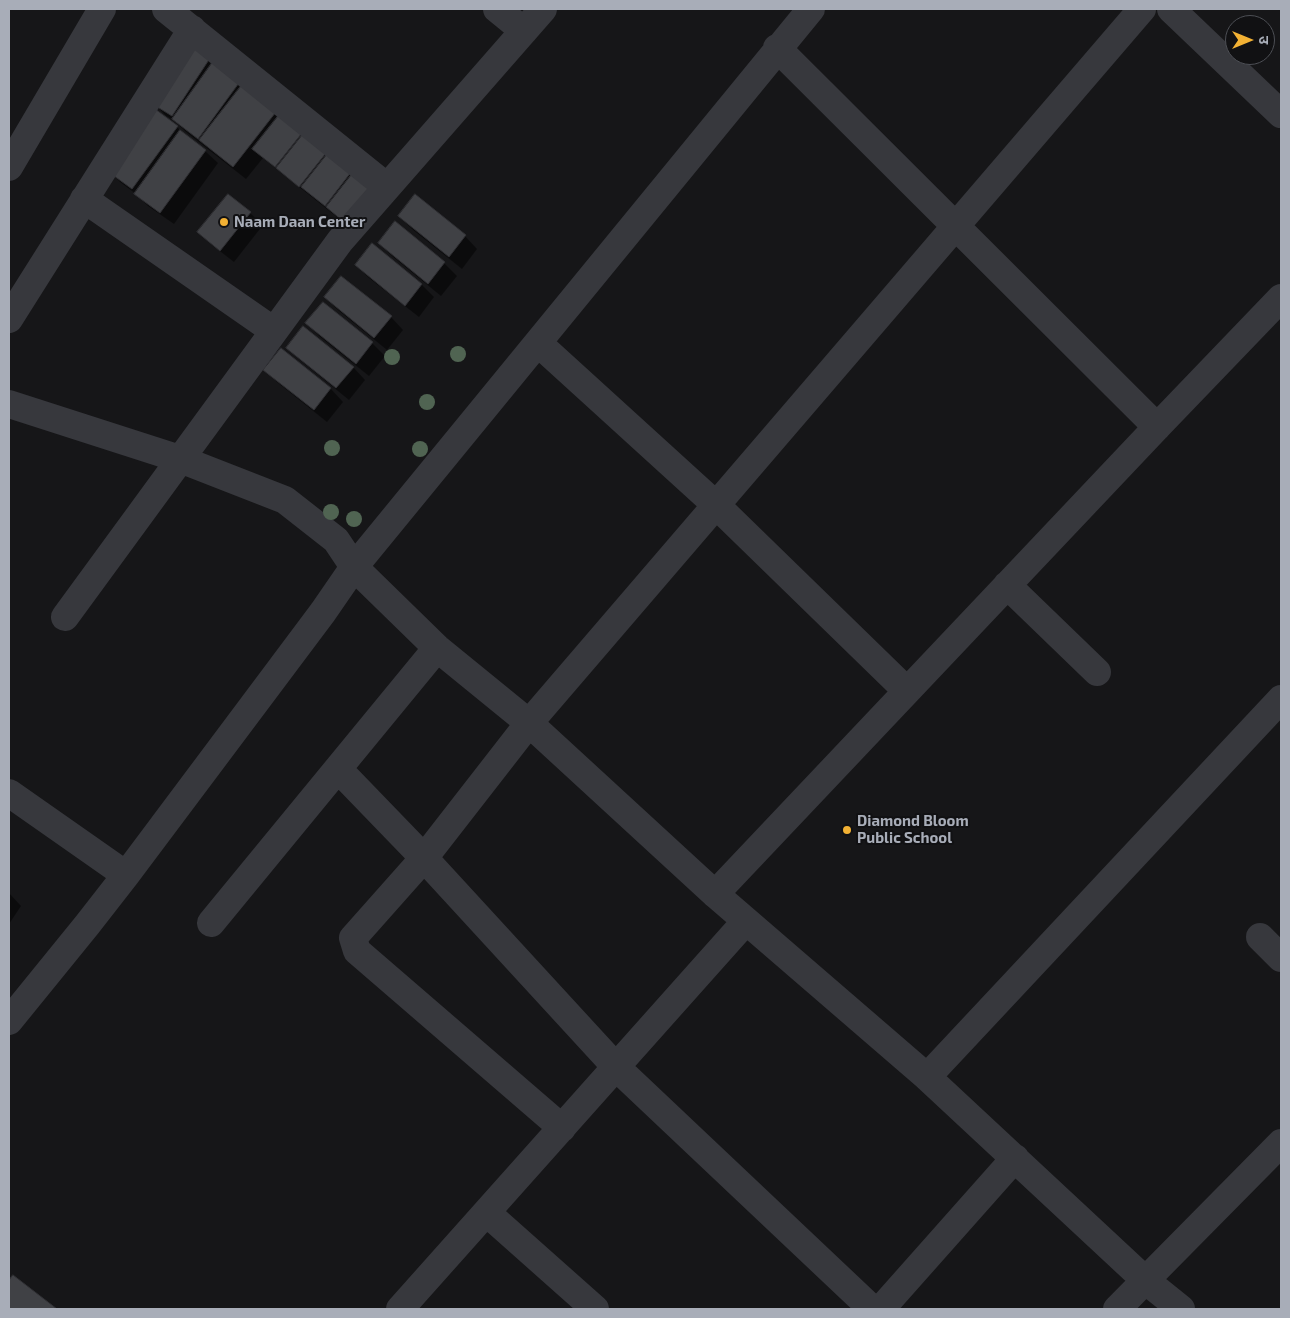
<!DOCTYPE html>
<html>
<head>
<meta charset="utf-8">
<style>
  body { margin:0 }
  #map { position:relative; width:1290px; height:1318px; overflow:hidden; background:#161618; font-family:"Exo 2","Noto Sans Devanagari",sans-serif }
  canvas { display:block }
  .frame { position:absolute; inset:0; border:10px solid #a8adb8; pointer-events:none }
  .north { position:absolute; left:1225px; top:15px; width:50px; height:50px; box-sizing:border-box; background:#111113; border:1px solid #4d4f55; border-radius:50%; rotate:90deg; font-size:14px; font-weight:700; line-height:20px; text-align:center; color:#a8adb8 }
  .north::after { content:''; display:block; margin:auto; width:18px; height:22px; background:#f2b134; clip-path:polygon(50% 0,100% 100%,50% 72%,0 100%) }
</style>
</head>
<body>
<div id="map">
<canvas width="1290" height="1318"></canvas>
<div class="frame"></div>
<div class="north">उ</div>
</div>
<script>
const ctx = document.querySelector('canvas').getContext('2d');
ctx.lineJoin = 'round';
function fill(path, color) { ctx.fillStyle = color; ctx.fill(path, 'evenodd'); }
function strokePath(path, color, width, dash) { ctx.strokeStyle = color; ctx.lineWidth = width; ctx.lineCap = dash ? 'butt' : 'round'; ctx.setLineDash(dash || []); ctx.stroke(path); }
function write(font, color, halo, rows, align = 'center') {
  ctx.font = font + ' "Exo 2",sans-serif'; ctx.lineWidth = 4; ctx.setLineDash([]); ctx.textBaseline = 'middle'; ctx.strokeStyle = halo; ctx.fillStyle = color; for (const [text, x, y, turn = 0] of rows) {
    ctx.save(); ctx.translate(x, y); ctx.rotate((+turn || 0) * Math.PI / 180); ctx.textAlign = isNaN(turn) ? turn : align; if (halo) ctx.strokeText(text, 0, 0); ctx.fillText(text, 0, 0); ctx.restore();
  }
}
fill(new Path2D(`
  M193,40L391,201L362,237L263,158L246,179L186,132L176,122L165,115L153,102Z
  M177,127L188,138L205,151L218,163L174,224L148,206L136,194L120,182L108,169Z
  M250,213L263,225L234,262L212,245L199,232Z
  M399,216L465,236L477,249L462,269L412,229Z
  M395,223L444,263L457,276L441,296L392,256L379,243Z
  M372,245L422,285L434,297L419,317L369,278L356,265Z
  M325,297L391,317L403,330L387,350L338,310Z
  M323,303L372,343L385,356L369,376L319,336L307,323Z
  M287,348L353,367L365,380L349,400L300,360Z
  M281,349L331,389L343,402L327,422L277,382L265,369Z
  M9,893L21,906L9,924Z
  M13,1277L55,1309H9V1282Z`), '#0007');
const building = new Path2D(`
  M193,38L214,52L172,116L151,103Z
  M217,56L244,76L198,139L172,119Z
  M245,81L279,108L233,167L199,140Z
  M151,106L178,126L132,189L106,170Z
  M283,110L306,128L275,167L252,149Z
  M307,129L330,148L299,187L276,168Z
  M180,130L206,150L160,213L134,194Z
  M332,148L355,167L325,206L301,187Z
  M356,169L380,187L349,226L326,207Z
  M228,194L251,212L220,251L197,232Z
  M415,194L466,235L449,257L398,216Z
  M395,221L445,262L428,284L378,243Z
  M372,243L422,284L405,306L355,265Z
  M341,276L392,316L374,338L324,297Z
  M323,302L373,342L356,364L305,323Z
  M303,326L354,367L336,388L286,348Z
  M281,348L331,388L314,410L263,370Z
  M13,1275L57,1309H9V1280Z`);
fill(building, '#404145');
strokePath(building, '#303034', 1);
strokePath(new Path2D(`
  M166,9L387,187
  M497,9L524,31
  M1171,9L1281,114
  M777,48L1157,427
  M9,167L102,9
  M84,199L274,331
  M9,319L192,29
  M538,343L716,505L907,691
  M9,404L180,459L285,500L336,540L354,567L437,648L529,723L715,894L927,1077L1145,1280L1181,1309
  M1007,585L1097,672
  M65,617L340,241L543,9
  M338,769L424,858L616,1067L872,1309
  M9,793L126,875
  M715,894L1157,427L1281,298
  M211,923L437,648
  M1260,937L1281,958
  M9,1021L87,925L126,875L323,612L354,567L811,9
  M927,1077L1281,699
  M562,1128L357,951L353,938L424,858L529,723L1142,9
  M487,1213L595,1309
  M400,1309L746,921
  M881,1309L1015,1158
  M1117,1309L1281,1143`), '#37383d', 28);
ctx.fillStyle = '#506452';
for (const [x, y] of [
  [458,354],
  [392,357],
  [427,402],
  [332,448],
  [420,449],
  [331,512],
  [354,519]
]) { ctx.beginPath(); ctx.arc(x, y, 8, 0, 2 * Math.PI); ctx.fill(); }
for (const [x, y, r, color] of [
  [224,222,5,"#f2b134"],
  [847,830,5,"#f2b134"]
]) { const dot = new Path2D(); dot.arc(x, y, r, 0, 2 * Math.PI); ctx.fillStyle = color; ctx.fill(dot); strokePath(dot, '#111113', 2); }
write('bold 15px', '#a8adb8', '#111113', [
  ["Naam Daan Center",234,222],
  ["Diamond Bloom",857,821],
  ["Public School",857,838]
], 'left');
</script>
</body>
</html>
